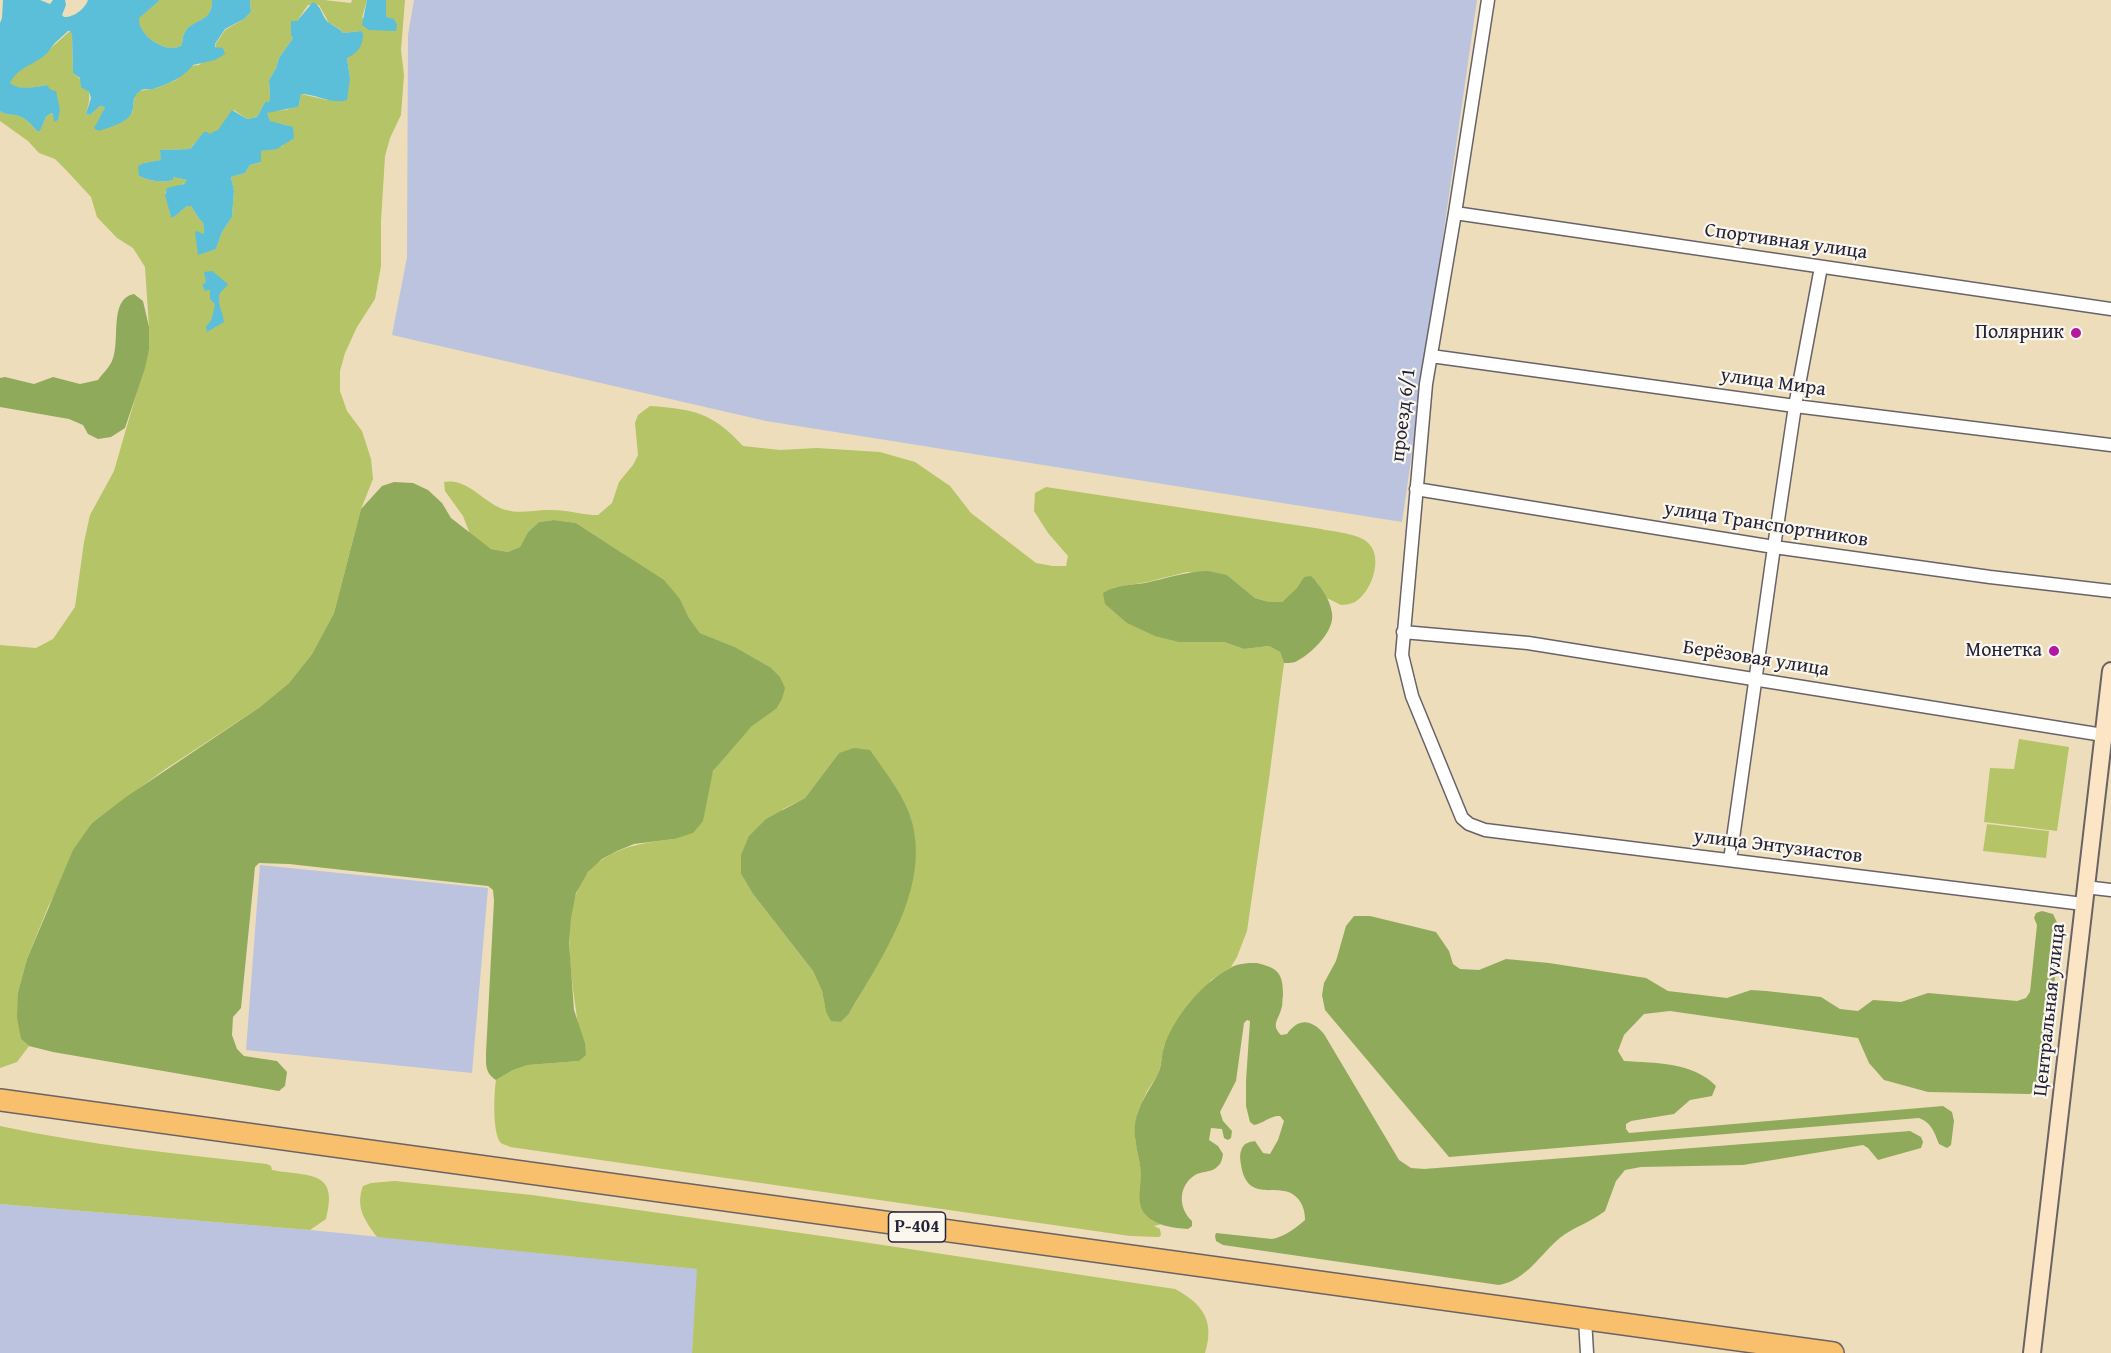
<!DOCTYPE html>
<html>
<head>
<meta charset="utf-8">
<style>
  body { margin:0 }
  canvas { display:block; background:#edddba }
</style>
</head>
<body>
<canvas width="2111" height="1353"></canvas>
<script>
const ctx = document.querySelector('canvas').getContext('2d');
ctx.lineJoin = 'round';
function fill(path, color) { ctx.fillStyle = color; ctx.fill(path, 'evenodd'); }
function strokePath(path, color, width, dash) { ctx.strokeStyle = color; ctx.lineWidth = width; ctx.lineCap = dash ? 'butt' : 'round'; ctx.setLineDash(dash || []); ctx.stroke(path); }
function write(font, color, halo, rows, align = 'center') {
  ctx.font = font + ' "Gentium Book Plus",serif'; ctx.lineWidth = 4.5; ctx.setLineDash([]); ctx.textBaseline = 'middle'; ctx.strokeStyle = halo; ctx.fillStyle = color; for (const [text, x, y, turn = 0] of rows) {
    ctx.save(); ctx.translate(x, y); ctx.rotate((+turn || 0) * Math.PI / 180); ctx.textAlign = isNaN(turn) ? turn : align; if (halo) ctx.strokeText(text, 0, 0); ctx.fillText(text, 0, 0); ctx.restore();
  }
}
fill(new Path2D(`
  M414,0H1477L1402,522L766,421L392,335L407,257L408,35Z
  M260,865L488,888L472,1073L246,1050Z
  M0,1204L310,1230L698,1269L692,1353H0Z`), '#bbc3de');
fill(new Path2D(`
  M160,0H212C213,24 192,18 184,34C183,35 182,44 182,45C168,56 137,35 138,18Z
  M250,0H324L351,3L352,0H367L362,18L386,17L384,12L386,0H405L401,50L404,75L401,115L390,138L385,156L381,221V266L375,299L357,327L345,353L340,371V391L347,411L362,431L371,459L373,479L361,509L334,613L312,654L289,683L260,707L164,770L92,823L48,907L27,959L18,992L21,1039L29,1046L17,1062L0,1068V645L36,648L53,639L75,607L84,542L90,515L114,471L149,350V327L145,267L133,248L117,238L97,217L91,197L67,171L55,159L39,153L28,141L0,121V111C6,115 9,114 15,115C25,117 31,124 37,131H40L46,117L51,113L53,114L51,91L47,85C35,87 20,91 9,84L14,74L51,48L70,31L72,35L73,73C91,87 92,94 86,114L90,115L100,106L105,107L95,129L132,113L135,95L139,91L157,88L176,80L190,66L199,65L217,48L215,45L225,30L244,19L251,12ZM308,5H319L329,23L340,29L343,33L361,31L347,57L350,78L327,100L301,94L299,105L286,110L270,111L266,113L270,121L276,124L287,125L283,146L261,151V162L250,165L245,173L231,177L234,191L232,217L222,232L216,249L198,254L204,232L203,221L200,220L191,206H187L174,217L171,216L165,192L187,182V180L173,177V180C161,183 150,181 139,176L144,163L162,160L160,150L190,149C200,134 207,139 219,130C226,124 226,115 234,110L247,119L257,117L265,102H269L270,98L269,80L276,68L279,58L293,38L297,21Z
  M650,406C694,409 713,413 743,446L780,450L817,448L880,452L915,462L950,486L971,513L1036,563L1053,566H1066L1068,556L1048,533L1034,511L1035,493L1046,487L1315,528C1329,531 1355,533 1366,541C1385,555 1372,592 1355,602C1351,604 1345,605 1341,605L1327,598L1317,582L1304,577L1298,588L1282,602H1269L1255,598L1227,575L1187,572L1147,582L1112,588L1205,641L1224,642L1244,649L1269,646L1280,652L1284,663L1269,779L1247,931L1237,957L1231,967L1211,980L1164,1046L1159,1073L1147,1091L1138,1111L1135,1126V1139L1141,1171V1205L1153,1221L1162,1224L1154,1226L1160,1229L1161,1235L1159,1237L1130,1236L510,1147C507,1145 504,1145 501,1143C492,1134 494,1092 496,1080L513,1070L528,1065L579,1061C579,1049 579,1036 578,1024C572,975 553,891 603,859C624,845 649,842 674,839C696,801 716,758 750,728C758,721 768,715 776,709L770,667L735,647L700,633L689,618L680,599L624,554L576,523L554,520L539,522L528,532L520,547L508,552L491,549L470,534L463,516L445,491L444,482C468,477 484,504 506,510C521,514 533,510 548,510C565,509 581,515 598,515L612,503L619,482L633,465L638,455L635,423L638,415ZM839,753L869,979L849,1014L841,1022L831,1020L826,1012L822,991L813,971L753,894L741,874L783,809L805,798Z
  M2019,739L2069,747L2057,831L1984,822L1990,768L2014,769Z
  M1987,824L2049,831L2046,858L1983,851Z
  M0,1126C88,1145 178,1154 267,1164L271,1166L272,1170C309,1177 339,1169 326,1219L310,1230L0,1204Z
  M395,1181L532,1195L836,1238L1175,1289C1203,1304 1215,1321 1205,1353H692L697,1269L377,1237C365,1221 355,1207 363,1186L371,1183Z`), '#b5c466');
fill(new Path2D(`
  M134,294L143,301L149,327V350L145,368L125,428L111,437L98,439L88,434L83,425L69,419L0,407V378L5,377L34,384L53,377L80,384L98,380C102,374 109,368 112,361C121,341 108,299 134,294Z
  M394,482L413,483L428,490L442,503L451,518L491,549L508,552L520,547L528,532L539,522L554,520L576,523L664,580L680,599L689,618L700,633L735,647L770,667L780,677L785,688L782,699L776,709L751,727L713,771L703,821L693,833L674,839L634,844L617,851L602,859L588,872L576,893L571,918L569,943L574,1010L585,1043L586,1055L579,1061L528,1065L513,1070L496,1080C485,1073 486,1065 486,1053L494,901L493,890L488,886L289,864L259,863L255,867L241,1008L233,1017L232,1035L237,1049L244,1056L277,1061L287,1072L285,1086L279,1091L53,1052L29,1046L21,1039L17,1018L18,992L27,959L73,850L92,823L126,797L260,707L289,683L312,654L334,613L361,509L382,486Z
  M1208,571L1227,575L1255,598L1269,602H1282L1297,588L1304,577L1311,576C1320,585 1330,599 1332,613C1335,631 1312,653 1297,661C1294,663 1288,663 1284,663L1280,652L1269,646L1244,649L1224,642H1179L1155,636L1127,623L1105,604L1103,593C1116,585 1131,585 1145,583C1168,578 1184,572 1208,571Z
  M854,748L870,750C885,772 905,796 912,822C930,890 881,958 849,1014L841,1022L831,1021L826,1012L822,991L813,971L753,894L741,874V855L749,836L766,819L805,798L839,753Z
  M2042,911L2053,914L2061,931L2041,1086L2036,1092L2029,1094L1928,1092L1884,1080L1869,1063L1858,1038L1670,1011L1644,1014L1624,1035L1618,1051L1624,1061C1655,1063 1693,1062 1716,1086L1712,1096L1690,1100L1674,1114L1631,1121L1626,1124V1129L1629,1133L1943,1106L1952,1112L1954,1121L1951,1145L1947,1148L1939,1144C1934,1132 1932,1123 1919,1118L1449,1157L1325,1010L1322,995L1324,983L1336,961L1346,926L1354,916H1370L1436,932L1449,951L1453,964L1460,969L1479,970L1506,959L1549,963L1646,978L1668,991L1727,998L1751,990L1766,991L1821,997L1840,1009L1858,1011L1873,1000L1901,1002L1928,993L2017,1001L2026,998L2030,992L2037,925L2034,918L2036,913Z
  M1257,963C1278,968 1283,973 1283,995C1282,1000 1283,1005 1281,1010C1278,1020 1271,1025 1281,1035L1287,1034C1299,1018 1311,1019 1324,1034L1399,1160L1411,1168L1424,1169L1910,1131L1921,1137L1923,1142L1921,1148L1878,1160L1868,1148L1863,1145L1743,1165L1641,1167L1625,1170L1616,1181L1605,1211C1591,1222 1574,1227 1561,1237C1540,1254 1527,1280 1499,1285L1223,1245L1216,1241L1215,1236L1216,1233L1272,1239C1284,1237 1296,1228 1305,1220C1305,1210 1302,1201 1294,1195C1278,1183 1250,1202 1242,1170C1241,1164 1239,1156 1241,1151C1243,1143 1249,1142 1255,1141L1263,1153L1270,1154L1278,1140L1284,1121L1280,1116C1271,1115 1264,1123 1254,1125L1250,1122L1246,1106V1081L1250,1021L1247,1020L1244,1023L1236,1081L1220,1112L1223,1121L1232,1131L1231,1138L1228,1140L1224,1138L1222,1129L1211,1128L1209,1140L1218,1146L1223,1154C1222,1160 1221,1164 1217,1167C1211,1173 1201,1171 1195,1175C1178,1186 1178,1208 1192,1221V1226L1188,1229C1174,1228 1155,1226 1145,1214C1136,1203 1141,1188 1141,1174C1140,1158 1133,1141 1135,1124C1138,1104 1149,1091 1158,1074C1162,1066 1161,1056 1164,1047C1173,1018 1203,982 1230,968C1239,963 1248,963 1257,963Z`), '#90aa5b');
fill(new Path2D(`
  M3,0H40L50,4L53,0H65L66,5L62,15L64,17C73,18 85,9 88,0H160L139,18C137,35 168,56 182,45C182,44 183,35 184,34C191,18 213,24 212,0H250L251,12L244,19L225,29L215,44V47L223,48L225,54L215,60L193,65C184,77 169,84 153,89C148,90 144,88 140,91C131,97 135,104 132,112C128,123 109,127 99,131L95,129L94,126L96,125L105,107L100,106L90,115L86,114L91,98L89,92L81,87L80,78L73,73L72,35L70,31H68C63,36 55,42 51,48C49,50 48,53 45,55C32,66 18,67 10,83C19,91 35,87 47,85L51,90L56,91L60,110L58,120L54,122L53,114L51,113L46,117L40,131H37C31,124 25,117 15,115C8,114 6,115 0,111V23L2,18Z
  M367,0H386V17L394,19L397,25L396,31L369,30L362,25Z
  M313,2C322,7 321,14 327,21C332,26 339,27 343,33L361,31L363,34C363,46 358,53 347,58L350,78L347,100C332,105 317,94 301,94L299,105L297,107L267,113L270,121L293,127L294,138L277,149L261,151V162L250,165L245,173L231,177L234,191L232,217L222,232L216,249L198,255L195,232L197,231L203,234L204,232L203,222L200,220L191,206H187L174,217H171L165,195L167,188L184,184L187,180L173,177V180C161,183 150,181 139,176L138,166L144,163L161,160L160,150L190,149L204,132H208L209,134L218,130L232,110L247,119L257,117L265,102H269L270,97L269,80L276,68L279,58L293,38L291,35V21H297Z
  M212,271L228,284C225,289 220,291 219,296C218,306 223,312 224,322L207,332L206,326C213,321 213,313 215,304L210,299V290L202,291L205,290L202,285L206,282L204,272Z`), '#5bbfd9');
const street = new Path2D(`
  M1488,0L1455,213L1426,384L1402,655L1412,696L1462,818L1469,824L1485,830L2083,904
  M1455,213L2111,309
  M1431,356L1795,406L2111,445
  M1416,489L1774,547L1990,577L2111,591
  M1403,632L1528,643L2103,735
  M1730,860L1774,547L1795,406L1821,267
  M2085,887L2111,890
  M1585,1319L1587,1353`);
const secondary = new Path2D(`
  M2032,1353L2111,671`);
const highway = new Path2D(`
  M0,1100L1833,1353`);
strokePath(street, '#696367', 15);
strokePath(secondary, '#696367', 20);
strokePath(highway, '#696367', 24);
strokePath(street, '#fff', 12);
strokePath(secondary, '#fce5c4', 16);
strokePath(highway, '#f8bf6c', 21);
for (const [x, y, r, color] of [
  [2076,333,6,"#b5179e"],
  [2054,651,6,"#b5179e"]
]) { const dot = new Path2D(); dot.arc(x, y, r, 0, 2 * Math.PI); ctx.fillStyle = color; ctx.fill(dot); strokePath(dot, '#fbf7ec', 2); }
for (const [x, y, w] of [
  [917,1227,57]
]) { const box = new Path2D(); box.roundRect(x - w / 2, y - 15, w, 30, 4.5); ctx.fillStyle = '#fbf7ec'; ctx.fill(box); strokePath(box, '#22223b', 1.5); }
write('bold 18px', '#22223b', null, [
  ["Р-404",917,1227]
]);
write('20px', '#22223b', '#fbf7ec', [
  ["Спортивная улица",1786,242,8],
  ["улица Мира",1773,383,8],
  ["проезд 6/1",1404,415,-83],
  ["улица Транспортников",1766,525,9],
  ["Берёзовая улица",1756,659,9],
  ["улица Энтузиастов",1778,847,7],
  ["Центральная улица",2050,1010,-84]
]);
write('20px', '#22223b', '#fbf7ec', [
  ["Полярник",2064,333],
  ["Монетка",2042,651]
], 'right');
</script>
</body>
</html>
